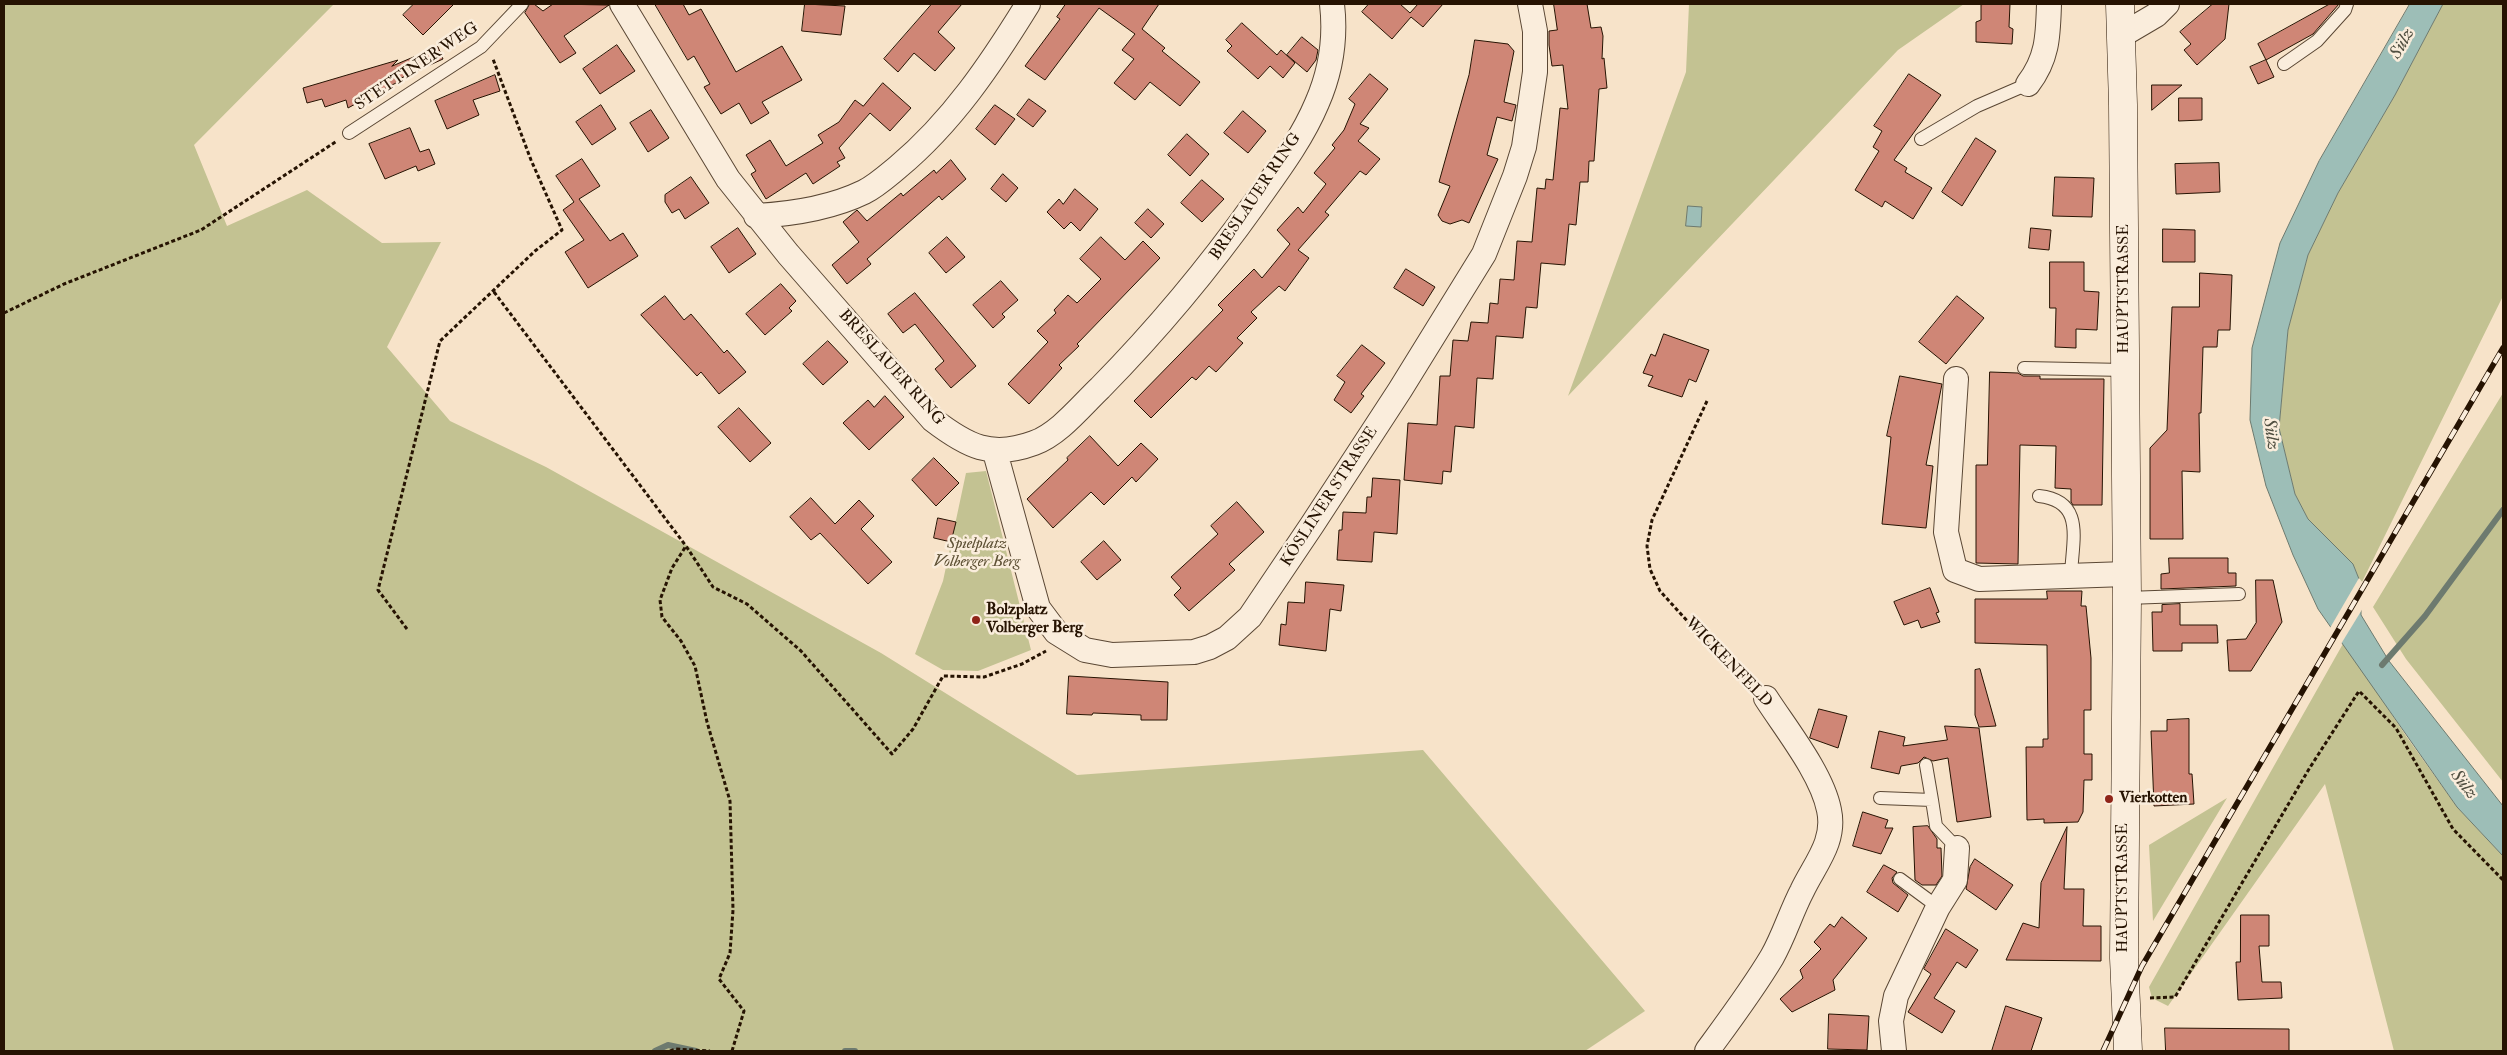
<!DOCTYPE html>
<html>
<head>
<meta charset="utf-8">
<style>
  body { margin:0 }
  #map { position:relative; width:2507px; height:1055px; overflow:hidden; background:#f7e3c9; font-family:"IM FELL Double Pica",serif }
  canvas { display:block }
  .frame { position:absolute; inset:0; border:5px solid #261302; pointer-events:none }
</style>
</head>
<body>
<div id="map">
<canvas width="2507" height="1055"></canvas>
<div class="frame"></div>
</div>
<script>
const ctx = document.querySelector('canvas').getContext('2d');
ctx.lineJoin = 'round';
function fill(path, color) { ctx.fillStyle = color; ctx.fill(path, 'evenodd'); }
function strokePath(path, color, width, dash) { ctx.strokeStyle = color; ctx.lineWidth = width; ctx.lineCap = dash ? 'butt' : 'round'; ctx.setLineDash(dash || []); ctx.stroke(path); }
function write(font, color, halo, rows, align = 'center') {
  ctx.font = font + ' "IM FELL Double Pica",serif'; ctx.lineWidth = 5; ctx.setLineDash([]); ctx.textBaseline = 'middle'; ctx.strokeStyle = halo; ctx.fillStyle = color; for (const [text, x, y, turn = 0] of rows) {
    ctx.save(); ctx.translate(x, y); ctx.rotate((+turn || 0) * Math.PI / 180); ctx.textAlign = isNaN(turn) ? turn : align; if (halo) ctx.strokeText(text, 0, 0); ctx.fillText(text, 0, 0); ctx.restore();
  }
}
fill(new Path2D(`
  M4,4H334L194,145L227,226L307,190L382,243L441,242L387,347L450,421L546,467L881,653L1077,775L1423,750L1645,1011L1585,1051H4Z
  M1689,4H1964L1898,50L1568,396L1686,72Z
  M2443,4H2503V296L2361,584L2353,564L2308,519L2295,494L2279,428L2288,330L2308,255L2338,193L2395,95Z
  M2503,393V782L2406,659L2373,607Z
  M986,471L1031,650L978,671L943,670L915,654L943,581L966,473Z
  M2344,642L2406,736L2457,807L2503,856V1051H2394L2325,784L2168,1006L2152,998L2149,987Z
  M2227,798L2153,921L2149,845Z`), '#c3c292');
const water = new Path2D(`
  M2410,4H2443L2395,95L2338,193L2308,255L2288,330L2279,428L2295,494L2308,519L2353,564L2361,584V615L2389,661L2503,806V856L2457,807L2318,609L2293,555L2266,486L2250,420L2252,348L2280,243L2319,161Z
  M1688,206L1702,207L1701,227L1686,226Z`);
fill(water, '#9dbeb7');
strokePath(water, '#6d7a6f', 1);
fill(new Path2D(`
  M2359,578L2363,583V608L2341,644L2330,628Z`), '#f7e3c9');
strokePath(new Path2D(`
  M2382,665L2425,616L2503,510
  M655,1051L668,1045L696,1051
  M845,1051H855`), '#6d7a6f', 6);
const building = new Path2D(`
  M414,4H454L423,35L403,15Z
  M530,4H534L543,11L553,4L609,5L564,36L576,53L560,63L525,13Z
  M655,4H683L689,15L701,9L736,72L782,46L802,80L762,102L769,113L751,124L739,103L721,114L704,87L710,84L694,56L688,60Z
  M805,4L845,6L841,35L802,31Z
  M932,4H962L938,32L955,48L935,71L914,53L898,72L884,59Z
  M1066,4H1159L1142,29L1165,48L1162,51L1200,82L1180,106L1150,82L1135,100L1114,83L1134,59L1122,50L1135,34L1099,8L1045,80L1025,66L1060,19L1057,17Z
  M1369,4H1400L1410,13L1418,4H1443L1423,27L1411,17L1392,39L1362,12Z
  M1554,4H1587L1591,28L1601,27L1603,36L1602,59L1604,58L1607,88L1599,89L1594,161H1589L1588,182H1580L1576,225L1569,224L1565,265L1541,263L1537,308L1526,307L1523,338L1496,336L1493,379L1477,378L1474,428L1455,426L1451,472L1443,471L1442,484L1404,480L1408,423L1437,425L1440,376H1450L1453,340L1468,341L1471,322L1488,323L1490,303L1498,304L1500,279L1514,280L1517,241L1532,242L1537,188L1545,189L1546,179L1553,180L1560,108L1568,109L1563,65L1552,66L1549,45V31L1557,30Z
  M2010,4L2009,27L2013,29L2012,44L1976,42V22L1981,20V5Z
  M2213,4H2229L2225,39L2197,65L2184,50L2191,44L2180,32Z
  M2330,4H2339L2313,34L2266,60L2258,44Z
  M1242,23L1277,55L1281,50L1295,63L1283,78L1270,66L1258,79L1227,51L1232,46L1226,40Z
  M1302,37L1318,50L1316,60L1307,72L1287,55Z
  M1475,40L1508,44L1514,51L1504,102L1516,105L1512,121L1497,117L1487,155L1498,159L1469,223L1462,220L1450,224L1442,221L1438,215L1450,186L1439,182L1469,75Z
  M617,45L635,71L600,94L583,69Z
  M438,47L443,59L397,80L398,82L384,89L367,94L368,97L348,108L346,100L325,107L322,99L307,103L303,88L398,60L392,66Z
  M2266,60L2274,77L2258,84L2250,67Z
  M1370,74L1388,89L1360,124L1369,128L1358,141L1380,159L1366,175L1360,171L1325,212L1329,215L1298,250L1309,258L1285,291L1279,286L1251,312L1257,318L1237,338L1243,343L1216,372L1209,366L1196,380L1192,377L1151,418L1134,401L1223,310L1218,305L1254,269L1262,278L1290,244L1277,230L1298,207L1303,213L1326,184L1314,173L1335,148L1332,145L1344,130L1355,104L1349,99Z
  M1909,74L1941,95L1894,160L1907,168L1905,172L1932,188L1913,219L1885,201L1882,207L1855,190L1879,151L1873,147L1882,131L1874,126Z
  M495,75L500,91L473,100L479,115L447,129L435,101Z
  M883,83L911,108L890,131L870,113L839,148L845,158L837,162L840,166L813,184L806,173L766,199L751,174L756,171L746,155L770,140L786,166L823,143L818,135L839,122L855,100L863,106Z
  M2152,85H2182L2152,110Z
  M2179,98H2202V120L2179,121Z
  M1029,99L1046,111L1033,127L1017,115Z
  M601,105L616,129L592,145L576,122Z
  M995,105L1015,119L995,145L976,129Z
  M651,110L669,138L648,152L630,123Z
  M1243,111L1266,131L1248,153L1224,133Z
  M410,128L420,152L429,149L435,164L418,171L416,166L385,179L369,144Z
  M1187,134L1209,154L1190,176L1168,155Z
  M1976,138L1996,151L1962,206L1942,192Z
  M582,159L600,186L579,199L610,241L623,233L638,256L588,288L565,252L584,240L563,210L574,202L556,176Z
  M951,160L966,179L942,200L939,196L867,259L871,264L847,284L832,265L859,242L843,222L857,210L867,221L901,193L903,196L934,170L936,173Z
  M2219,163L2220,192L2176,194L2175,164Z
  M1003,174L1018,188L1006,202L991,189Z
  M691,177L709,203L685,219L679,209L672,213L665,202V195Z
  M2055,177L2094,178L2092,217L2053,216Z
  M1202,180L1224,199L1202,222L1181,203Z
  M1075,189L1098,209L1080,231L1071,222L1064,229L1047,212L1059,199L1063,204Z
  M1148,209L1164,224L1151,238L1135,223Z
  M738,228L756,254L729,273L711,247Z
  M2031,228L2051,230L2049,250L2029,248Z
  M2163,229L2195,230V262H2163Z
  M947,237L965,257L946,273L929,253Z
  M1101,237L1125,260L1143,241L1160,258L1077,344L1079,346L1059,365L1062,368L1029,404L1008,384L1048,342L1037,331L1056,313L1054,310L1068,295L1077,303L1101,279L1080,259Z
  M2050,262H2084V291L2099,292L2097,330L2076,329V348L2055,347L2056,308H2050Z
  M1406,269L1435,287L1423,306L1394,288Z
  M2200,273L2232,275L2230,330H2218L2217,347H2203L2201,413H2199L2200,472L2182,471L2183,539H2150V448L2167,430L2172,307H2199Z
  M1001,281L1018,300L1002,314L1005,317L993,328L973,305Z
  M781,284L796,301L789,308L792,311L765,335L746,314Z
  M915,293L976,366L951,388L935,369L944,361L915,324L903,333L888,314Z
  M665,296L684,320L691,314L724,353L727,350L746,372L719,394L701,372L697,376L641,315Z
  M1957,296L1984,318L1946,364L1919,342Z
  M1664,334L1709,350L1696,382L1689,379L1682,397L1648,386L1653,376L1643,373L1651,354L1655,356Z
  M828,341L848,362L823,385L803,364Z
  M1362,345L1385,363L1361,394L1364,396L1351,413L1334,400L1345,382L1337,376Z
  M1990,372L2018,373L2023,376H2040V379H2104L2102,505H2073L2071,502V489L2055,488L2056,446L2020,445L2018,564L1976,563V465H1987Z
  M1900,376L1942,384L1926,465L1933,466L1926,528L1882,524L1891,437L1887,436Z
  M885,396L904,417L869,450L843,423L868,400L874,407Z
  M739,408L771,443L750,462L718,427Z
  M1090,436L1118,466L1141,443L1158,459L1136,482L1132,477L1104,505L1091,492L1053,528L1027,499L1068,460L1067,458Z
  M934,458L959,483L936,506L912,480Z
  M1373,478L1400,480L1397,534L1374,532L1372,562L1337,560L1339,530H1342L1343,512L1366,513L1367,497H1371Z
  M811,498L835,524L859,500L874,516L861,529L892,562L868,584L820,533L811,540L790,517Z
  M1237,502L1264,532L1229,564L1235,570L1189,611L1174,595L1181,588L1171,577L1218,534L1211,526Z
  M938,518L956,522L951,542L934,538Z
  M1104,541L1121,560L1097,580L1081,562Z
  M2169,558H2228V573H2236V586L2161,589V574L2169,573Z
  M2256,580H2273L2282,622L2251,671H2229L2227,640L2246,639L2256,623Z
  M1306,582L1344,585L1341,611L1330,609L1326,651L1279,645L1281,624L1286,625L1288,602L1304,603Z
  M1930,588L1939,612L1936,613L1940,622L1921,628L1918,620L1904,625L1894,602Z
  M2047,591H2082L2081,606H2086L2091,658V710H2084V754H2092V780H2084L2083,812L2078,822L2044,823V819L2027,820L2026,747H2043V739H2048L2047,645L1975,643V599H2047Z
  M2180,604V625H2217L2218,643H2182V651H2153L2152,612H2162V605Z
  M1980,669L1996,726L1979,727L1975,715V670Z
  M1069,676L1168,682L1167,720H1141V715L1093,713L1092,715L1067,714Z
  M1819,709L1847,716L1838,748L1810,738Z
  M2189,719V774H2192L2194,804L2154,806L2151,731H2167V720Z
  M1945,726L1979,728L1991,817L1957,822L1948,758L1933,761L1924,757L1918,763L1901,766L1899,774L1871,768L1879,731L1905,737L1903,746L1947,740Z
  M1863,812L1888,820L1885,828H1893L1881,854L1853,846Z
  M1928,826L1937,839V848H1941L1942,876L1936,885H1922L1915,880L1913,827Z
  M2067,827L2064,889H2084L2083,926H2101V961L2006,960L2023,923L2039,928L2041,883Z
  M1975,859L2013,885L1996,910L1966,889L1970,867Z
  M1884,865L1897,872L1892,878L1893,883L1908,895L1898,912L1867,892Z
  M2241,915H2269V946H2259L2262,982H2281L2282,998L2238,1000L2236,962H2240Z
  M1842,917L1867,938L1833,980L1835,990L1792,1012L1780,999L1803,978L1800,970L1821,949L1814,942L1830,924L1834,927Z
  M1946,929L1978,950L1966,968L1957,962L1934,998L1955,1011L1942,1033L1908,1012L1931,974L1924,969Z
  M2006,1006L2042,1018L2031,1051H1992Z
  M1829,1014L1869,1016L1867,1050L1828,1049Z
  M2165,1028L2289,1029V1051H2166Z`);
fill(building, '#cf8676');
strokePath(building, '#261302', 1);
const lane = new Path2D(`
  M2284,64L2317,41L2345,10L2347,4
  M349,133L481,47L522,4
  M1921,139L1977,106L2028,84
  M2024,368L2125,370
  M2039,496C2086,501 2072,541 2071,576
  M2127,598L2239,594
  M1926,765L1932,800
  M1880,798L1932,800L1936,826L1957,848
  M1900,879L1938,907`);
const street = new Path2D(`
  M622,4L728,179L788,254L933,420C967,446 991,459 1034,443C1059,434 1081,406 1100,388C1157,330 1208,269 1255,203C1277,172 1302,139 1317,103C1331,71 1336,38 1332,4
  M2122,35L2156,15L2167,4
  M2028,84C2048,58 2048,35 2049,4
  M756,216C792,214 831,208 864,192C876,186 887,176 898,167C952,122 991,64 1028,4
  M1956,379L1946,532L1955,570L1979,579L2126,574
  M995,452L1038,608L1056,632L1085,650L1112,655L1194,652L1210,647L1227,638L1250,617L1312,525L1400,390L1484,254L1515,176L1524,147L1535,72V31L1530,4
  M1707,1051C1729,1021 1753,989 1772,957C1784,936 1791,912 1802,891C1814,865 1836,842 1829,810C1822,774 1786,729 1766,698
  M1894,1051L1891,1021L1896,996L1938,907L1955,880L1957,848`);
const secondary = new Path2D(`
  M2120,4L2123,105L2127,598L2124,958L2128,1051`);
strokePath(lane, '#5a4734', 14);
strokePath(street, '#5a4734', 26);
strokePath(secondary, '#261302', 29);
strokePath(new Path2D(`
  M494,292L686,546
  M4,313L64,284L201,230L337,141
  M1707,401L1652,520L1647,546L1650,569L1660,591L1710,646L1750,684
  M407,629L378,590L440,341L535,251L562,230L531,160L493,59
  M2150,998L2175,997L2309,769L2359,691L2396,728L2453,829L2503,880
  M670,1051L676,1049L710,1051
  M732,1051L744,1011L719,979L730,953L733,910L730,801L707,722L695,666L681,641L662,617L660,600L672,568L686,546L713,587L747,604L801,651L892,754L913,729L943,676L984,677L1022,664L1046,651`), '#261302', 3, [4, 2.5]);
strokePath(lane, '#faeddc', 12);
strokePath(street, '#faeddc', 24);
strokePath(secondary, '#faeddc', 28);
const rail = new Path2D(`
  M2103,1051L2142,966L2503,348`);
strokePath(rail, '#261302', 5.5);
strokePath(rail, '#faeddc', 4, [11]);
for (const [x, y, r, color] of [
  [976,620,5,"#8f2418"],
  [2109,799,5,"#8f2418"]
]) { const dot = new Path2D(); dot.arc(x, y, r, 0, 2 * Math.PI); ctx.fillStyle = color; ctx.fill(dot); strokePath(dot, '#faeddc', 2); }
write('16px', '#261302', '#faeddc', [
  ["STETTINER WEG",417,67,-34],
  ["BRESLAUER RING",1256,197,-56],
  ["HAUPTSTRASSE",2125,289,-90],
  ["BRESLAUER RING",891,368,48],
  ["KÖSLINER STRASSE",1330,497,-57],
  ["WICKENFELD",1728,663,46],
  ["HAUPTSTRASSE",2124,888,-90]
]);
write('italic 16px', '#5d5034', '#faeddc', [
  ["Spielplatz",977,545],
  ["Volberger Berg",977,563]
]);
write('bold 16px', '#261302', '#faeddc', [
  ["Bolzplatz",986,611],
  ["Volberger Berg",986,629],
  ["Vierkotten",2119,799]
], 'left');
write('italic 18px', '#504f41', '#faeddc', [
  ["Sülz",2403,44,-60],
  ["Sülz",2270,434,82],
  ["Sülz",2463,785,52]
]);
</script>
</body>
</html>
